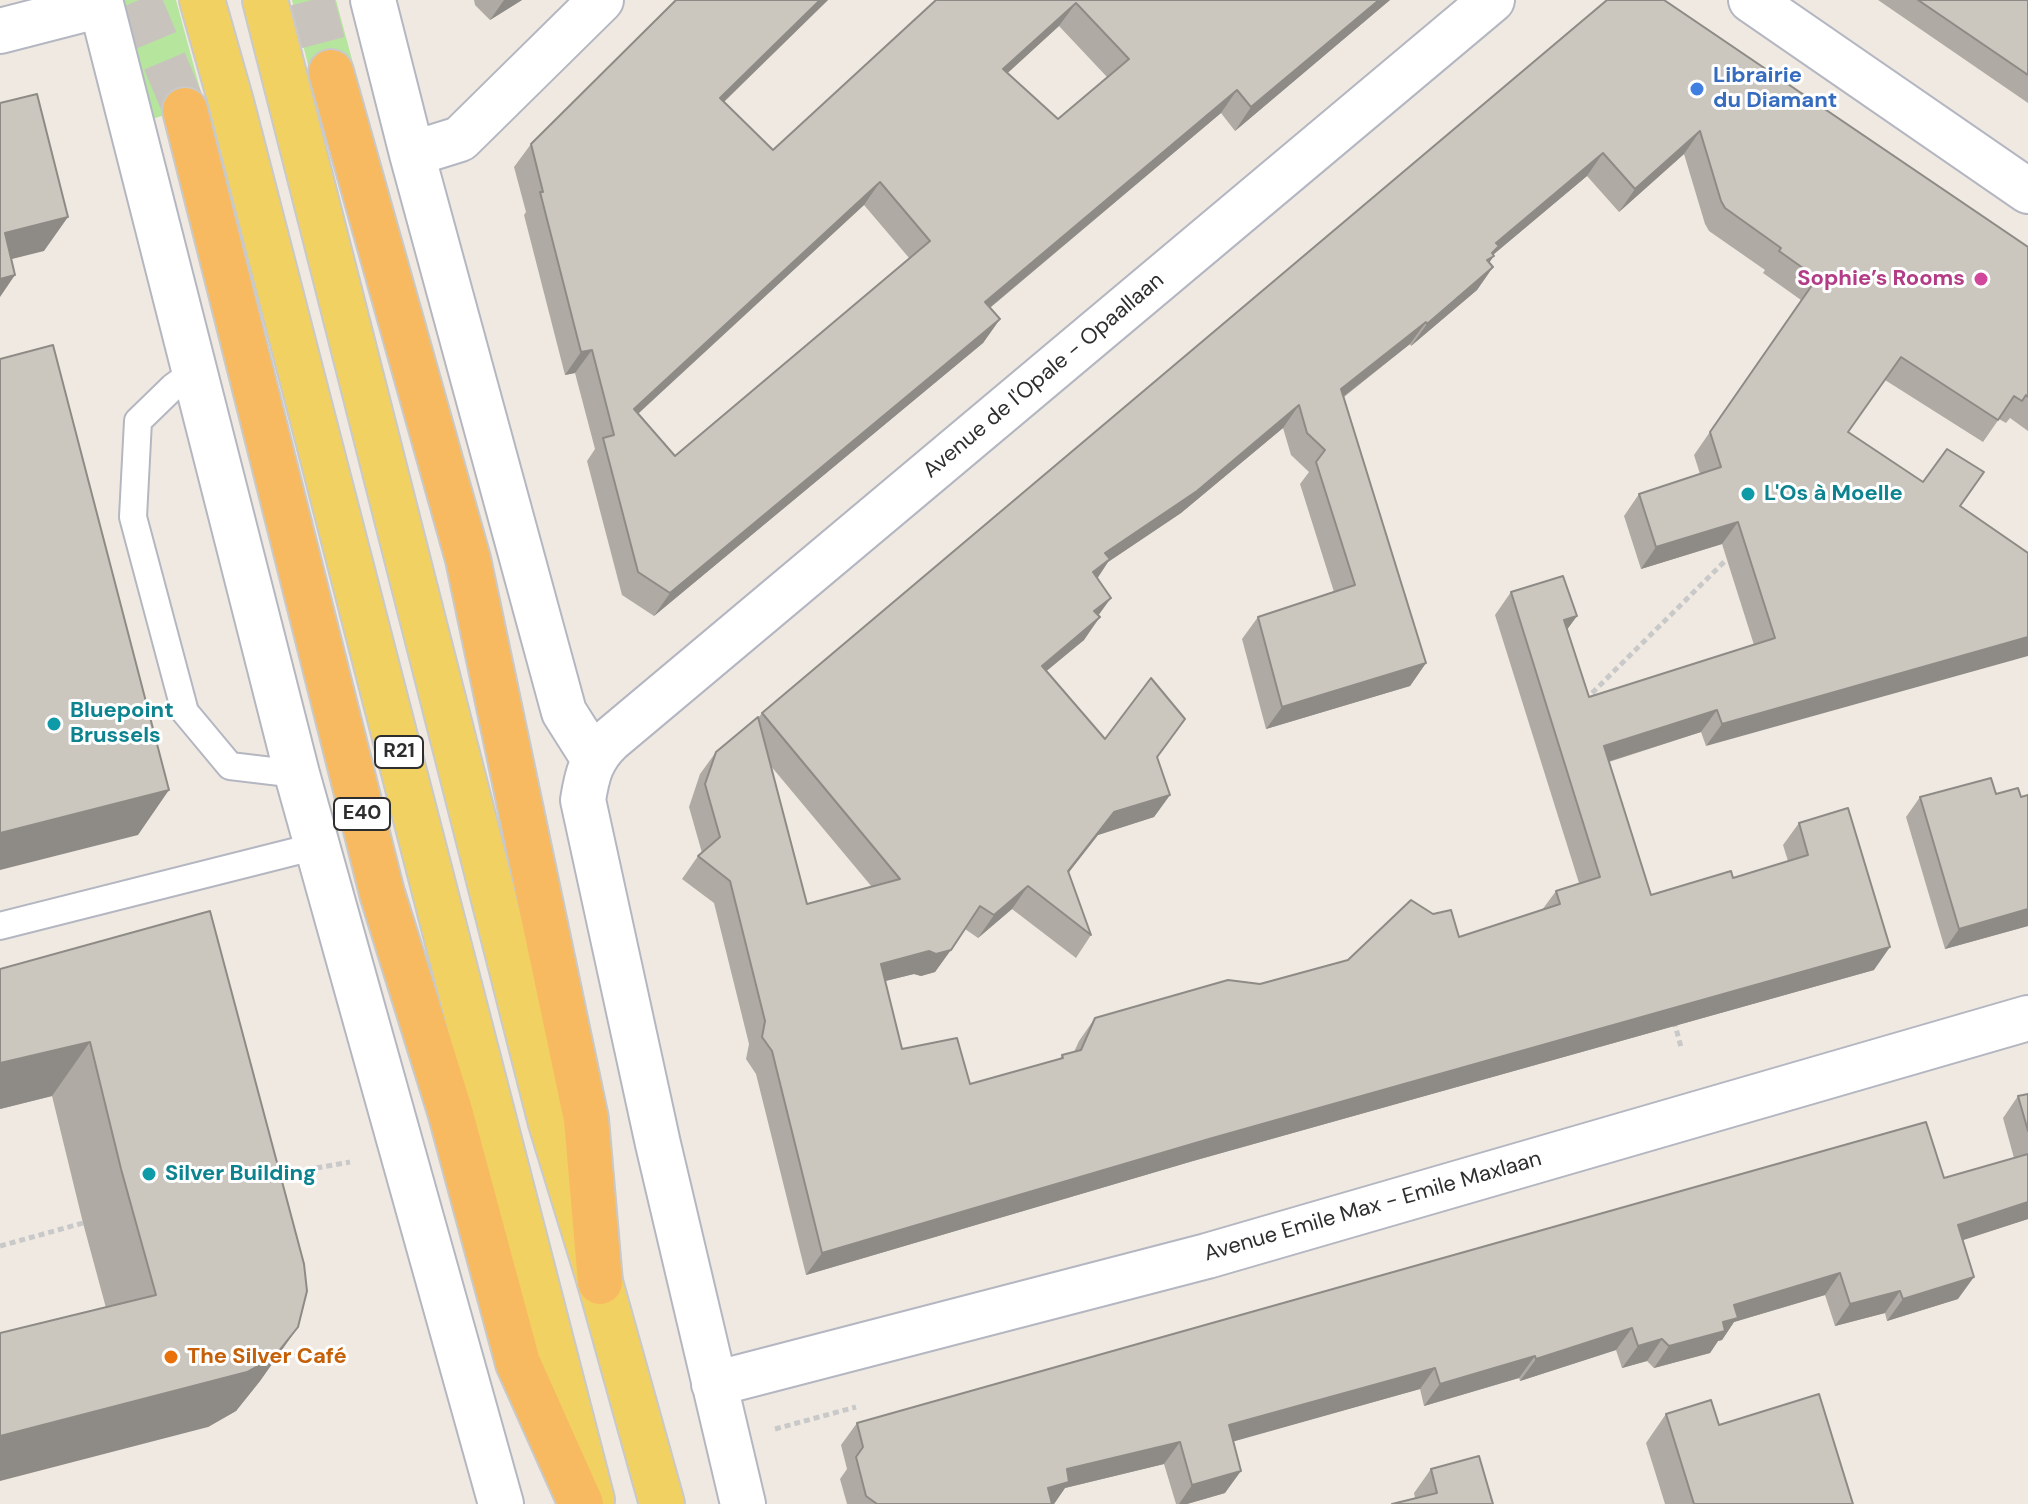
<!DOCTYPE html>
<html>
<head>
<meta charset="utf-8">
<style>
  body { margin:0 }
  canvas { display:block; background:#efe9e1 }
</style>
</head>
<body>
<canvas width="2028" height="1504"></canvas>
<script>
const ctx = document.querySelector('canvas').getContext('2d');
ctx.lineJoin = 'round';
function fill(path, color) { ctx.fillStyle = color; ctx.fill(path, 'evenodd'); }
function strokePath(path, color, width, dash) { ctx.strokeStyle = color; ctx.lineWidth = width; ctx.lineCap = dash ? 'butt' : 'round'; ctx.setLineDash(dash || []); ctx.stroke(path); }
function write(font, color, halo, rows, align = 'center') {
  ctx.font = font + ' "DM Sans",sans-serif'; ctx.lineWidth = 6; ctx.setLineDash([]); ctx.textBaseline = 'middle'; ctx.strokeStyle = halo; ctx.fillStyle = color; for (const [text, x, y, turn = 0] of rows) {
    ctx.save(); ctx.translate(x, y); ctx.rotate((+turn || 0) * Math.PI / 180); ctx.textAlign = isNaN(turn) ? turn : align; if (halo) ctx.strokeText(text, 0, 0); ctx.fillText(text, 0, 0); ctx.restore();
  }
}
fill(new Path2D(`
  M117,0H176L204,104L148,120Z
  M292,0H336L354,67L311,77Z`), '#b6e59e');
strokePath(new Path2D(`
  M139,0L185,110
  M312,0L331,72`), '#c8c4bd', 44, [44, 22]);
const service = new Path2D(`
  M196,370L173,387L138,421L133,517L185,712L230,766L297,774
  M0,926L317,846`);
const minor = new Path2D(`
  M373,0L412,154L564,712L588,750L596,753
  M1751,0L2028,191
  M412,154L460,139L601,0
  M714,1384L1207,1256L2028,1018
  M743,1504L658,1144L583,800C587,775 591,758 610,740L1492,0`);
const tertiary = new Path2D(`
  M100,0L297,774L501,1504
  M0,31L101,5`);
const primary = new Path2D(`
  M202,0L231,102L592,1500
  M265,0L551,1123L600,1282L662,1504`);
const trunk = new Path2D(`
  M331,72L468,559L586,1119L600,1282
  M185,110L382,893L450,1111L518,1363L581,1504`);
strokePath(service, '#b4b7c1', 30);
strokePath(minor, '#b4b7c1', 48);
strokePath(tertiary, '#b4b7c1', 48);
strokePath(primary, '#c9c9c9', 48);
strokePath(trunk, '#c9c9c9', 48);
strokePath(new Path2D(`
  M1585,700L1727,559
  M1674,1021L1681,1047
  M277,1175L350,1162
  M0,1246L83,1223
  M775,1429L856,1407`), '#c9c9c9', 5, [6, 4]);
strokePath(service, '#fff', 26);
strokePath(minor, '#fff', 44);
strokePath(tertiary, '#fff', 44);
strokePath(primary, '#f2d163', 44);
strokePath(trunk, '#f8ba60', 44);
fill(new Path2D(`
  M474,0H522L490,20L475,5Z
  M676,0H828L724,102L773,150L936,0H1390L1235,131L1221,113L990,308L1000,319L983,343L654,616L622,595L587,461L595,449L575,373L565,375L524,215L526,212L514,167L531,144ZM1059,26L1107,77L1058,119L1007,73ZM864,205L910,259L675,456L638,414Z
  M1607,0L2028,247V431L2010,418L2006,423L1999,419L1983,442L1885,380L1848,432L1923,482L1984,472L1706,746L1701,732L1609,762L1651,895L1733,878L1788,861L1783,845L1799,823L1874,970L1193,1161L806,1275L756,1074L746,1059L749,1044L714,903L682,879L698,856L702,853L689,807L700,774L716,752L758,718L762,713ZM1684,154L1705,224L1709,231L1765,270L1763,273L1801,300L1694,455L1700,474L1639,494L1624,516L1641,569L1722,544L1754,645L1589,697L1567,629L1577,616L1511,592L1495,615L1579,883L1556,891L1542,910L1459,937L1260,984L1095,1018L1079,1041L1074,1052L1062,1055L1060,1059L970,1084L902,1049L885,981L914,974L921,976L935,972L965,929L978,938L1012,909L1076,958L1091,935L1068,873L1098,835L1154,817L1170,795L1157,758L1169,742L1105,739L1046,671L1084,640L1098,616L1097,578L1108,562L1181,513L1283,428L1291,455L1309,472L1300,484L1334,592L1258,617L1242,639L1266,729L1410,686L1426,663L1344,397L1410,344L1411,346L1477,290L1493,267L1489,263L1494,254L1587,176L1619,212ZM770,765L872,887L807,904Z
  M1878,0H2028V103Z
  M1920,797L2028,926L1945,949L1906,817Z
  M210,911L298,1327L260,1381L236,1411L208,1427L106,1308L83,1223L52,1096L0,1109Z
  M2028,1094V1219L1962,1240L1958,1299L1887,1321L1885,1313L1835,1326L1825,1295L1734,1322L1722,1340L1718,1341L1710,1353L1654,1368L1647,1361L1622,1368L1616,1350L1520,1381L1519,1378L1424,1406L1420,1389L1233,1441L1225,1493L1187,1504H1176L1164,1464L1065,1488L1054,1504H847L840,1479L847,1469L841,1445L857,1423L1944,1178L2014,1158L2003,1118L2018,1096Z
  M1666,1414L1719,1425L1853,1504H1665L1646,1443Z
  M1431,1469L1493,1504L1415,1498L1414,1493Z`), '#afaba4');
fill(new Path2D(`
  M504,0H522L490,20Z
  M820,0H828L704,121L720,98Z
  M1379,0H1390L1235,131L1251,107Z
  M1076,3L1059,26L987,92L1003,69Z
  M1237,90L1221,113L969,325L985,302Z
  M1700,131L1684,154L1619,212L1635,189Z
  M1603,153L1587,176L1494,254L1492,257L1494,256L1478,278L1496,243Z
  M880,182L864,205L618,432L634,409Z
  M68,217L44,251L0,262L5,233Z
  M1493,267L1477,290L1411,346L1427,324Z
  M15,275L0,297V279Z
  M1000,319L983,343L654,616L670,593Z
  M1426,322L1410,344L1325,411L1341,389Z
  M592,350L575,373L565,375L581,352Z
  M1299,405L1283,428L1181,513L1108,562L1095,582L1077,594L1105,553Z
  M1738,522L1722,544L1641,569L1656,547Z
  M1111,598L1095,620L1094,611Z
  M1577,616L1561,638L1564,620Z
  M1100,617L1084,640L1026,688L1042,666Z
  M2028,637V656L1706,746L1722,724Z
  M1426,663L1410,686L1266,729L1282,707Z
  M1717,710L1701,732L1588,768L1604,746Z
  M169,790L138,835L0,870V833Z
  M1170,795L1154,817L1098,835L1052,894L1068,871L1114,812Z
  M1028,886L1012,909L978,938L994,915Z
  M2028,909V926L1945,949L1959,929Z
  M1890,947L1874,970L1193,1161L806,1275L822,1253L1209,1139Z
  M951,950L935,972L921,976L914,974L865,986L881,964L929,951Z
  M90,1042L52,1096L0,1109V1063Z
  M2028,1202V1219L1942,1247L1958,1225Z
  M1840,1273L1825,1295L1734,1322L1722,1340L1718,1341L1710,1353L1654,1368L1669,1346L1734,1305Z
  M1974,1277L1958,1299L1887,1321L1903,1299Z
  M1900,1291L1885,1313L1835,1326L1850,1304Z
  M298,1327L260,1381L236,1411L208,1427L0,1481V1436Z
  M1632,1328L1616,1350L1520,1381L1536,1359Z
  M1662,1339L1647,1361L1622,1368L1638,1346Z
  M1535,1356L1519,1378L1424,1406L1440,1384Z
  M1435,1368L1420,1389L1214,1447L1229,1425Z
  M1180,1442L1164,1464L1065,1488L1054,1504H1036L1048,1488L1067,1469Z
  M1241,1471L1225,1493L1187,1504H1179L1192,1485Z`), '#8e8b86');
const building = new Path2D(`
  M676,0H820L720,98L773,150L936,0H1379L1251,107L1237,90L985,302L1000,319L670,593L638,572L603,438L614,435L592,350L581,352L540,192H543L531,144ZM1076,3L1129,59L1058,119L1003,69ZM880,182L930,241L675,456L634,409Z
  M1607,0H1664L2028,247V397L2026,395L2022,401L2014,396L1998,420L1901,357L1848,432L1923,482L1947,449L1984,472L1960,506L2028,553V637L1722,724L1717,710L1604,746L1651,895L1731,871L1733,878L1808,855L1799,823L1848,808L1890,947L1209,1139L822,1253L772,1051L762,1037L765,1021L730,881L698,856L720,837L705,784L716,752L758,717L807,904L900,879L762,713ZM1700,131L1721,201L1725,208L1781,248L1779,251L1817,278L1710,432L1721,467L1639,494L1656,547L1738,522L1775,638L1589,697L1564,620L1577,616L1563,576L1511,592L1600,877L1556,891L1560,904L1459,937L1451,910L1433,914L1411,900L1348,960L1260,984L1228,980L1095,1018L1081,1050L1062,1055L1063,1058L970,1084L957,1038L902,1049L881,964L929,951L936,954L951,950L980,906L994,915L1028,886L1091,935L1068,871L1114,812L1170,795L1157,757L1185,719L1151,678L1105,739L1042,666L1100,617L1094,611L1111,598L1093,572L1110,559L1105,553L1197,491L1299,405L1307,433L1325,450L1316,462L1355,585L1258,617L1282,707L1426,663L1341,389L1426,322L1427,324L1493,267L1487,260L1494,256L1492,253L1499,246L1496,243L1603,153L1635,189Z
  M1918,0H2028V75Z
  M37,94L68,217L5,233L15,275L0,279V103Z
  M53,345L169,790L0,833V359Z
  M1991,778L1996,794L2018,788L2021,797L2028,795V909L1959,929L1920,797Z
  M210,911L304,1264L307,1291L298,1327L274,1357L247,1372L0,1436V1333L156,1295L121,1169L90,1042L0,1063V969Z
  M2028,1094V1131L2018,1096Z
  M1926,1122L1944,1178L2028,1154V1202L1958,1225L1974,1277L1903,1299L1900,1291L1850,1304L1840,1273L1734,1305L1738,1318L1723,1322L1725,1331L1669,1346L1662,1339L1638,1346L1632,1328L1536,1359L1535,1356L1440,1384L1435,1368L1229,1425L1241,1471L1192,1485L1180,1442L1067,1469L1069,1482L1048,1488L1052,1504H877L866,1496L856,1457L863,1447L857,1423Z
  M1819,1394L1853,1504H1694L1666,1414L1711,1400L1719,1425Z
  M1479,1456L1493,1504H1392L1437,1493L1431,1469Z`);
fill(building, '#cbc7bf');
strokePath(building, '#8e8b86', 2);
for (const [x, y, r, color] of [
  [1697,89,8,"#3f7fe0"],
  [1981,279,8,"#d1479c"],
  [1748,494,8,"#0f9aa8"],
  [54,724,8,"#0f9aa8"],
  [149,1174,8,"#0f9aa8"],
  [171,1357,8,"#e8710a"]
]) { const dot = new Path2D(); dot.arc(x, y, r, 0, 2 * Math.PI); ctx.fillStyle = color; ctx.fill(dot); strokePath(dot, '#fff', 3); }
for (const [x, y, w] of [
  [399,752,48],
  [362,814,56]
]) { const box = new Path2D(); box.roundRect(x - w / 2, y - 16, w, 32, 6); ctx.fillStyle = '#fff'; ctx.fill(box); strokePath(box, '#2e2e2e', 2); }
write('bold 20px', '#2e2e2e', null, [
  ["R21",399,752],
  ["E40",362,814]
]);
write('bold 22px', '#366cbe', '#fff', [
  ["Librairie",1713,76],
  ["du Diamant",1713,101]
], 'left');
write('bold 22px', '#b23c85', '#fff', [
  ["Sophie’s Rooms",1965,279]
], 'right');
write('22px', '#2e2e2e', '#fff', [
  ["Avenue de l'Opale - Opaallaan",1044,376,-40],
  ["Avenue Emile Max - Emile Maxlaan",1373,1207,-16]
]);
write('bold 22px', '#0d838f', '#fff', [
  ["L'Os à Moelle",1764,494],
  ["Bluepoint",70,711],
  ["Brussels",70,736],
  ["Silver Building",165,1174]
], 'left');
write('bold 22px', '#c56008', '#fff', [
  ["The Silver Café",187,1357]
], 'left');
</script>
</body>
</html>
